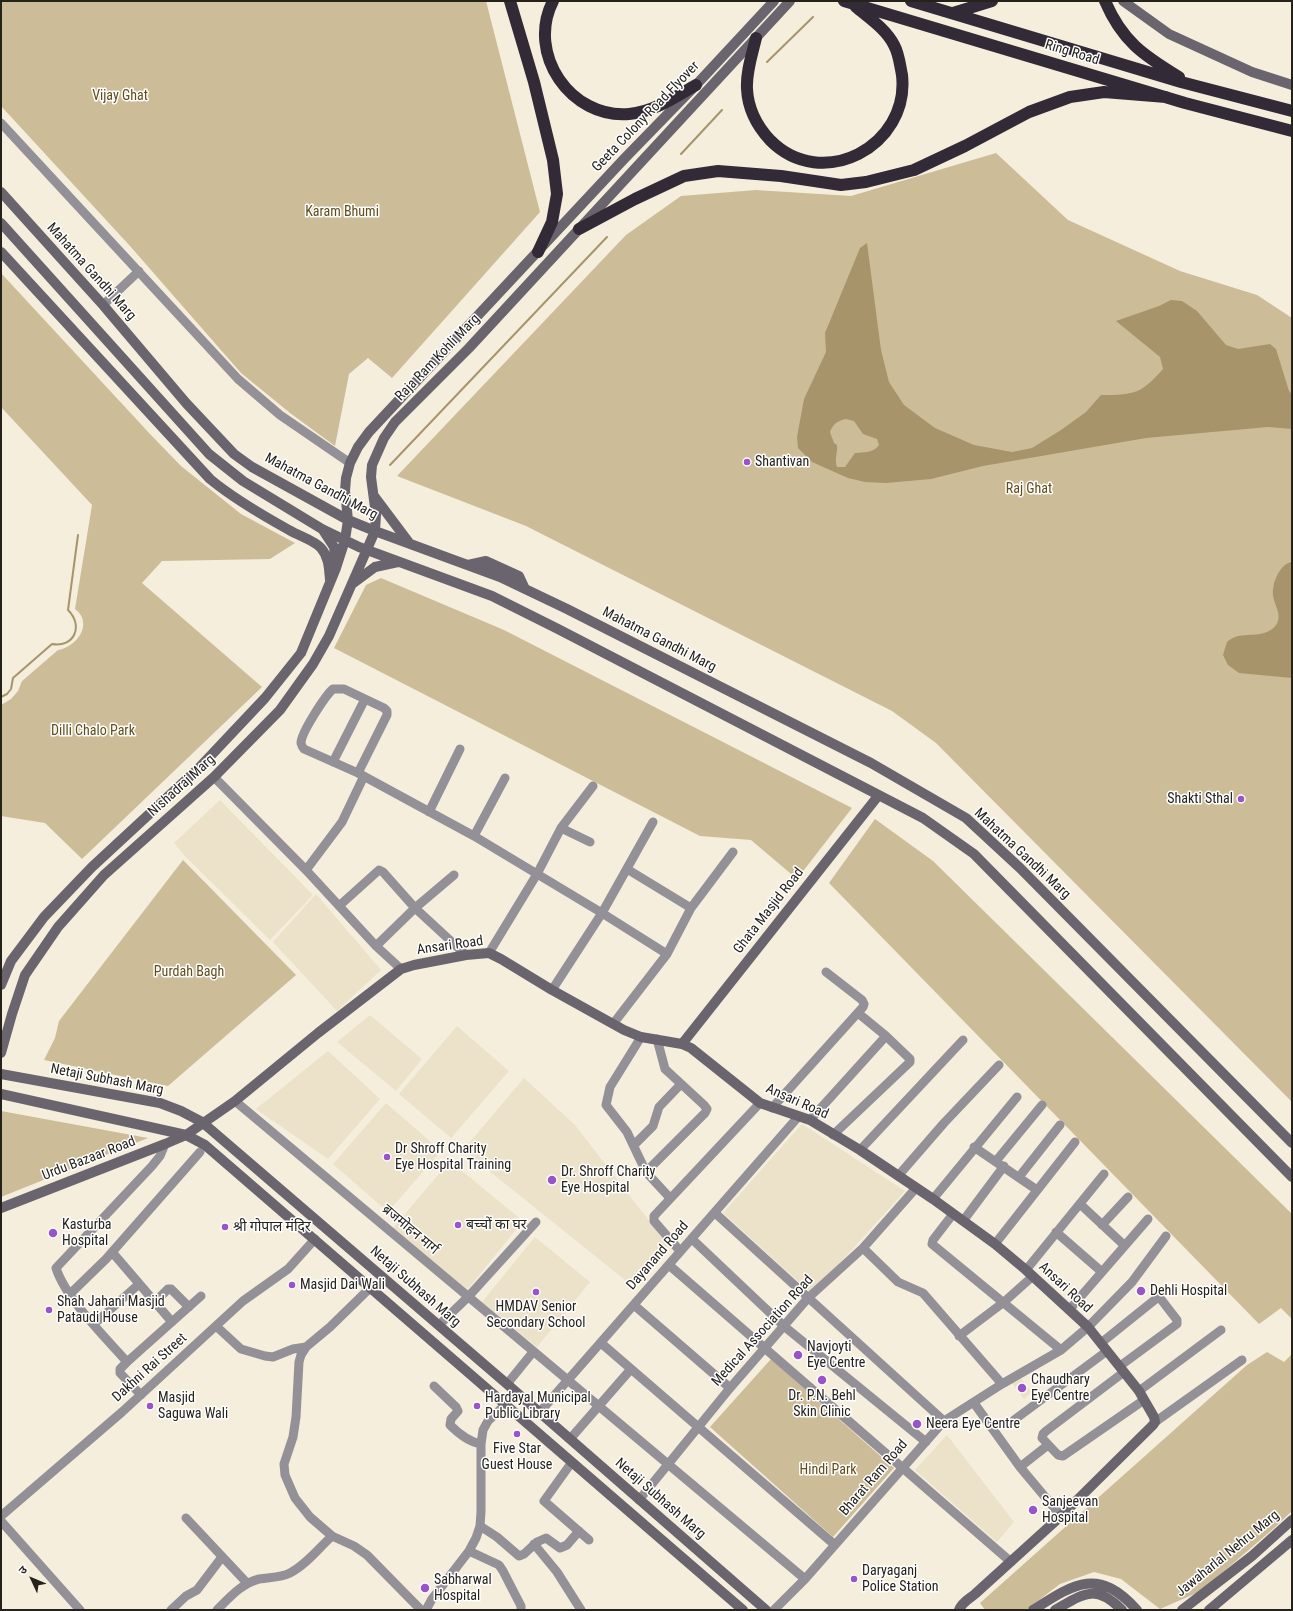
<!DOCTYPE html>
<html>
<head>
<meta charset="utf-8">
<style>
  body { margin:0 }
  #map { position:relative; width:1293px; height:1611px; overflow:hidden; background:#f5eedd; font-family:"Roboto Condensed","Noto Sans Devanagari",sans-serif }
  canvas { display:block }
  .frame { position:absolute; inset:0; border:2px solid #25221c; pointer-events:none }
  .north { position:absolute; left:12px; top:1559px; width:40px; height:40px; -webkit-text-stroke:3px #fff; paint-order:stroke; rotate:314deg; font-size:11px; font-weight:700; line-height:16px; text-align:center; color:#25221c }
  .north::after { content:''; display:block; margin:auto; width:14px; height:18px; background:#25221c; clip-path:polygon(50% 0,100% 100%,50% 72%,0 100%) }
</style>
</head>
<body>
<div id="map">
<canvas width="1293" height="1611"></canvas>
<div class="frame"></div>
<div class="north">उ</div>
</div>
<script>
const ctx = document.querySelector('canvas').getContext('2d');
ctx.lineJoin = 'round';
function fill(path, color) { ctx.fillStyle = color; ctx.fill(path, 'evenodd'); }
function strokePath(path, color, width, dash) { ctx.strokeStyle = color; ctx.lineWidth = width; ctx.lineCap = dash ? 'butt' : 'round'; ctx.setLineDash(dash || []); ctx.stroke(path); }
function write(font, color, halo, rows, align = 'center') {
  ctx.font = font + ' "Roboto Condensed","Noto Sans Devanagari",sans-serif'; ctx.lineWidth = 3; ctx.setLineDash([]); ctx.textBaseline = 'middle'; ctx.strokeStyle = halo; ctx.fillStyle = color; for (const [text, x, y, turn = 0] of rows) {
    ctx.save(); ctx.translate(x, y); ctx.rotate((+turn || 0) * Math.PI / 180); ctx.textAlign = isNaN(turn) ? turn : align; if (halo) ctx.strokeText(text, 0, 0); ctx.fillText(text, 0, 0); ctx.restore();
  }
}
fill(new Path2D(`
  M220,800L313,895L270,940L185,856L174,843Z
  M316,894L381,970L337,1011L273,942Z
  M370,1015L422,1059L396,1091L337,1042Z
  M457,1026L509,1071L451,1138L399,1094Z
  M328,1051L380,1099L328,1159L256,1109Z
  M524,1078L575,1125L668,1245L630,1284L463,1150Z
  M386,1103L441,1151L388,1212L333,1164Z
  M802,1124L905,1191L812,1294L723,1213Z
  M450,1161L523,1221L467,1290L393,1228Z
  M535,1237L590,1282L537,1347L482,1302Z
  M1020,1377L1032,1392L1024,1399L1012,1383Z
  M947,1435L1014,1522L997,1542L915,1470Z`), '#ece1c9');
fill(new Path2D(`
  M1,1H486L540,212L392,378L368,358L349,374L335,446L290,413L241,373L130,246L1,106Z
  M996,153L1068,220L1180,271L1257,295L1292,318V1102L936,743L892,711L526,526L397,476L626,235L681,196L756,190L851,196Z
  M1,273L150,434L181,466L241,514L295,543L270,559L162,561L142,583L262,687L82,859L45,823L1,816V705L11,699L18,691L22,681L58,650C77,647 94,623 75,609L92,505L1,407Z
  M381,578L504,630L852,808L797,879L751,840L700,836L334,648L366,585Z
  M875,819L933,861L1292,1214V1319L1281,1308L1259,1324L829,883Z
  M183,860L296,975L168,1086L44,1060L55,1038L59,1021Z
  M1,1111L148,1138L1,1197Z
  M1267,1352L1284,1362L1292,1354V1511L1273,1529L1201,1591L1160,1609L1121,1579L1094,1572L1060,1584L1026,1610H985L980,1603L1247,1365Z
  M771,1359L894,1468L833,1537L710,1427Z`), '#cdbc98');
fill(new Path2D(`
  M867,243L881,350L889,382L904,405L935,428L974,445L1012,452L1032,448L1061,430L1086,412L1101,395C1134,395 1141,394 1163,369L1160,357L1116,321L1159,306L1171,300L1182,301L1197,311L1226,345L1238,349L1270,344L1276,349L1289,391L1292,394V429L1268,427L1146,438L983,466L931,479L886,483L865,482L848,478L812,462L798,448L797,437L804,399L826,352L825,333L860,248ZM846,419L854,421L863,434L877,439L879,445C874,453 864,452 855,453L845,467H837C834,459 838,453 837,445L834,443L830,432C833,424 837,421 846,419Z
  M1292,562V678L1239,673L1228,665L1223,655L1227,642C1229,640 1232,638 1235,637C1247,633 1267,638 1276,625C1283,615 1274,605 1273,595C1272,584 1279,564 1292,562Z`), '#a7946b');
strokePath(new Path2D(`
  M767,62L813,17
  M681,154L722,110
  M390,465L607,237
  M1,697L7,694L11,689L13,678L52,644C74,648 84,626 68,610L78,535`), '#a7946b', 2);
strokePath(new Path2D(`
  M1,123L238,379L280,415L350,463
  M103,305L139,271
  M333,762L365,699
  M358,773L387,715V711L384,708L344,689H333C325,696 301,733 301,743C302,746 302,747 304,749L358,773L474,836L602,913L667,954
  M214,777L306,870L376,946L401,969
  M429,812L460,749
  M561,828L590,842
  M474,836L505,778
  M627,869L691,908
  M306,870L342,822L364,776
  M339,906L379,870L383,872L415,908L466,955
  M376,946L415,908L454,875
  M489,953L537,874L561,828L593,786
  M552,990L602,913L653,822
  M613,1024L667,954L691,908L733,852
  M641,1037L610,1087L606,1105L627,1132L646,1172L670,1198
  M235,1101L805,1579
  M772,1108L863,1007L864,1004L862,1000L826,972
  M810,1120L886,1036L858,1013
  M833,1135L910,1062V1059L886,1036
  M165,1144L160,1156L152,1166L56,1268C66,1299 105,1337 127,1362L201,1296
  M634,1145L653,1126L659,1107L681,1084
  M974,1147L1037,1190
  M860,1150L963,1040
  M996,1161L1042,1105
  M646,1172L705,1113L707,1109L704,1105L665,1069L657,1039
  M898,1176L944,1123L999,1065
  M1019,1177L1060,1125
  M933,1199L1017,1097
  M1080,1204L1124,1245
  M715,1213L944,1421
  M953,1214L933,1240L932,1244L1061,1350
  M963,1221L1004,1166
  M1102,1225L1128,1197
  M1056,1232L1102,1272
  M692,1239L785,1327L926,1442
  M995,1244L1075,1142
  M863,1248L898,1282L923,1293L1002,1384
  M680,1251L654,1221V1216L760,1103
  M112,1252L172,1322
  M669,1265L1011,1562
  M1026,1270L1104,1174
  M371,1287L330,1327L306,1347L301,1355L299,1362L296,1417L293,1437L284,1464L285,1475L295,1498L310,1517L332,1536L354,1546L367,1555L421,1610
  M69,1295L106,1259L200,1152
  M155,1302L168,1289H171L189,1307
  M634,1305L730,1388
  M1069,1310L1148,1219
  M94,1324L139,1284
  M439,1325L468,1297L536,1222
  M216,1326L241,1349L265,1356L273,1357L293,1349L306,1347
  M959,1336L1004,1302L1033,1276
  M601,1343L835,1545
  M1101,1343L1157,1298H1160L1177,1320V1324L1120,1366
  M127,1362L120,1369V1373L141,1395
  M1124,1372L1046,1431L1043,1434L1042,1438L1058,1455L1063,1456L1144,1400
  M507,1384L533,1352
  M434,1386L456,1407L458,1411L451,1419L450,1425C458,1433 469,1442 481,1444
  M1139,1391L1221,1330
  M974,1403L1020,1467L1061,1516
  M539,1413L798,1117
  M1014,1420L1107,1351
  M1155,1422L1242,1360
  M570,1439L631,1369
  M572,1462L544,1501L589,1540
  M1020,1467L1048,1445
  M639,1500L730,1388L808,1298L863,1248L916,1188
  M1,1516L122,1412L243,1301L288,1269L315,1239
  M186,1518L247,1583
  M1,1521L80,1610
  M480,1526L497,1537L519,1556L524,1554L537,1542L546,1538L560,1548L567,1545L579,1531
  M534,1544L557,1572L581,1610
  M469,1551L499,1565L503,1571L521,1606V1610
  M171,1610L186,1596L197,1590L222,1557
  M217,1610C229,1598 242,1583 259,1579C270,1577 280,1578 290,1573C306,1565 319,1548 332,1536
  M426,1610L432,1599L469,1551L476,1538L480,1526L481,1512V1444L483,1430L488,1421L505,1405
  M774,1610L805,1579L944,1421L1002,1384L1061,1350L1088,1327L1132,1282L1166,1236`), '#939097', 9);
strokePath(new Path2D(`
  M1123,1L1169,34L1252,72L1292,85
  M1,192L103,305L186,403L234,454L252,467L348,520L375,531L500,577L567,609L871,763L966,818L1020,868L1292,1143
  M1,223L209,454L243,481L322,529L359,547L492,596L558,629L923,818L974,854L1292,1177
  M1,252L210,479C234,499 262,515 289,530C299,536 314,540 321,548C329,557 329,569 330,580
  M374,496L410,544
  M323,530L334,547L336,562
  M468,565L486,561L519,576L525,589
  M352,584L375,567L398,562
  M1,985L11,961L44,917L92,867L199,768L265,698L301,653L336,568L345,540L348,520L345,491L346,478L350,463L358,447L369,432L624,159L696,85L774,1
  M682,1044L878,796
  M1,1053L12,1014L25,975L58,927L104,875L214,777L280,710L313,664L329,636L375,531L376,515L371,477L372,465L384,438L395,422L469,348L790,1
  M1,1074L160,1103L181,1111L202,1122L507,1384L766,1610
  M1,1094L186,1135L205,1145L743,1610
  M1,1208L165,1144L186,1135L235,1101L318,1033L401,969L414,965L466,955L489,953L501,959L552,990L624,1030L641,1037L682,1044L691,1048L760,1103L810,1120L860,1150L933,1199L995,1244L1026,1270L1088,1327L1139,1391L1154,1417L1155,1422L1153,1425L1061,1516L975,1594C969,1599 962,1602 959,1610
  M1033,1610C1075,1583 1098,1567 1137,1610
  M1055,1610C1083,1594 1095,1583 1122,1610
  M1182,1610L1252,1556L1292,1520
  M1209,1610L1292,1540`), '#69646d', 10);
strokePath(new Path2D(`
  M510,1L534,82L553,160L557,194L552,222L538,252
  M553,1C526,54 571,119 629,114C654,112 675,97 696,85
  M844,1L1185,103L1292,131
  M911,1L1181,82L1292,111
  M1105,1C1122,41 1143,55 1179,77
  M953,13L992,1
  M756,38C752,55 746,72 747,89C748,109 757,126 770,140C822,193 910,146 902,75C900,65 899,54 894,45C886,29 869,18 856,7
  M579,229L635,199L684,176L718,171L781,176L841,185L866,182L914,170L965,146L1029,112L1070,97L1104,92L1166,97`), '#322b37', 12);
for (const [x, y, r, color] of [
  [747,462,4,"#9954c8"],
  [1241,799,4,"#9954c8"],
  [387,1157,4,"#9954c8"],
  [552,1180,5,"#9954c8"],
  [458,1225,4,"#9954c8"],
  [225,1227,4,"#9954c8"],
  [53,1233,5,"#9954c8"],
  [292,1285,4,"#9954c8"],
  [1141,1291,5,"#9954c8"],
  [536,1292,4,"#9954c8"],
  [49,1310,4,"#9954c8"],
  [798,1355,5,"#9954c8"],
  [822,1380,5,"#9954c8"],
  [1022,1388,5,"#9954c8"],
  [150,1406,4,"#9954c8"],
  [477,1406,4,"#9954c8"],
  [917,1424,5,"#9954c8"],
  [517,1434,4,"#9954c8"],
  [1033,1510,5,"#9954c8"],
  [854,1579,4,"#9954c8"],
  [425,1588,5,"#9954c8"]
]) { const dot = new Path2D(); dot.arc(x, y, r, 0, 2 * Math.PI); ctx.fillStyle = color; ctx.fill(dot); strokePath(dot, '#fff', 1.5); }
write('14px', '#25221c', '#fff', [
  ["Ring Road",1072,53,17],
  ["Geeta Colony Road Flyover",646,117,-46],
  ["Mahatma Gandhi Marg",91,272,48],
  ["Raja Ram Kohli Marg",438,358,-46],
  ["Mahatma Gandhi Marg",321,487,28],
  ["Mahatma Gandhi Marg",659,640,27],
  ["Nishadraj Marg",182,786,-42],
  ["Mahatma Gandhi Marg",1022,854,43],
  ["Ghata Masjid Road",769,911,-52],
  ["Ansari Road",450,946,-8],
  ["Netaji Subhash Marg",107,1080,11],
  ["Ansari Road",797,1102,24],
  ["Urdu Bazaar Road",89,1159,-21],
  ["ब्रजमोहन मार्ग",410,1230,40],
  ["Dayanand Road",658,1256,-49],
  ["Netaji Subhash Marg",415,1287,41],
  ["Ansari Road",1065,1288,43],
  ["Medical Association Road",763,1331,-48],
  ["Dakhni Rai Street",150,1368,-42],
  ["Bharat Ram Road",874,1478,-49],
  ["Netaji Subhash Marg",660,1499,41],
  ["Jawaharlal Nehru Marg",1228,1554,-39]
]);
write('14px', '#614c1a', '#fff', [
  ["Vijay Ghat",120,96],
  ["Karam Bhumi",342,212],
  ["Raj Ghat",1029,489],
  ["Dilli Chalo Park",93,731],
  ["Purdah Bagh",189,972],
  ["Hindi Park",828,1470]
]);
write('14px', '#25221c', '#fff', [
  ["Shantivan",755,462],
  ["Shakti Sthal",1233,799,"right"],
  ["Dr Shroff Charity",395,1149],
  ["Eye Hospital Training",395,1165],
  ["Dr. Shroff Charity",561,1172],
  ["Eye Hospital",561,1188],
  ["Kasturba",62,1225],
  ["Hospital",62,1241],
  ["बच्चों का घर",466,1225],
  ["श्री गोपाल मंदिर",233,1227],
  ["Masjid Dai Wali",300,1285],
  ["Dehli Hospital",1150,1291],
  ["Shah Jahani Masjid",57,1302],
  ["Pataudi House",57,1318],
  ["HMDAV Senior",536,1307,"center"],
  ["Secondary School",536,1323,"center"],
  ["Navjoyti",807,1347],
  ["Eye Centre",807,1363],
  ["Chaudhary",1031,1380],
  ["Eye Centre",1031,1396],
  ["Dr. P.N. Behl",822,1396,"center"],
  ["Skin Clinic",822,1412,"center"],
  ["Masjid",158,1398],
  ["Saguwa Wali",158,1414],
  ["Hardayal Municipal",485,1398],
  ["Public Library",485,1414],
  ["Neera Eye Centre",926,1424],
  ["Five Star",517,1449,"center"],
  ["Guest House",517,1465,"center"],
  ["Sanjeevan",1042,1502],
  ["Hospital",1042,1518],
  ["Daryaganj",862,1571],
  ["Police Station",862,1587],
  ["Sabharwal",434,1580],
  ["Hospital",434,1596]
], 'left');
</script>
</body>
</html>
